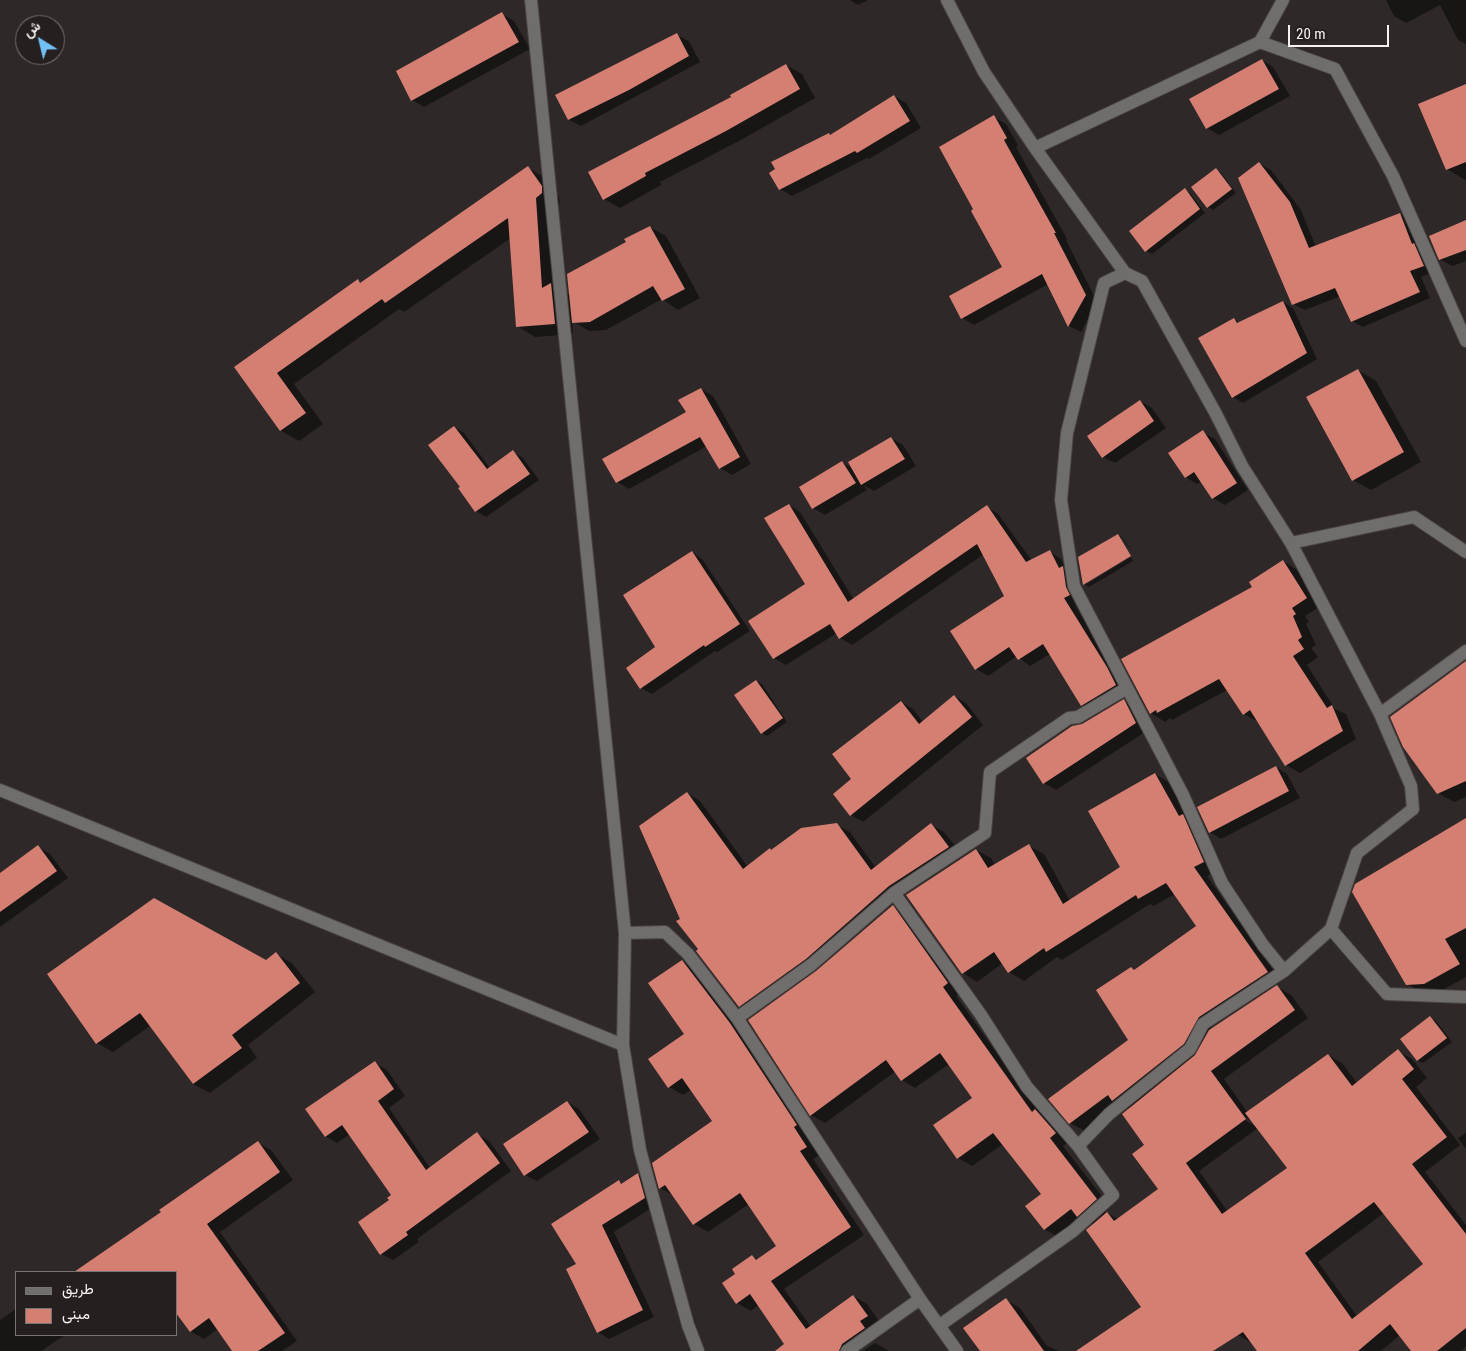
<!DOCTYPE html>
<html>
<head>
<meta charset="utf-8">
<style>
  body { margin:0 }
  #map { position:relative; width:1466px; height:1351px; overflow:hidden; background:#2e2928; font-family:"Roboto Condensed",Vazirmatn,sans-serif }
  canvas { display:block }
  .legend { position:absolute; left:15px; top:1271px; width:162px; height:65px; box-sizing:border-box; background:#25201f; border:1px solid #797474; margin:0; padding:6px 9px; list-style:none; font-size:15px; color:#f7f3f3 }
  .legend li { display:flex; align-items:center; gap:10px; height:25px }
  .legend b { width:25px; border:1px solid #797474 }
  .north { position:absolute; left:15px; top:15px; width:50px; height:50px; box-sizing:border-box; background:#25201f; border:1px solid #797474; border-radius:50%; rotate:324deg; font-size:14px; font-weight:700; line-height:20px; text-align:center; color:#f7f3f3 }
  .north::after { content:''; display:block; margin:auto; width:18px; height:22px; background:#72c1f5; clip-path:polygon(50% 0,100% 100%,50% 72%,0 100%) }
  .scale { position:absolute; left:1288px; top:25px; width:101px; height:22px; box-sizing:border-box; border:2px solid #f7f3f3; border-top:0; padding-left:6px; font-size:15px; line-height:18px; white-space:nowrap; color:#f7f3f3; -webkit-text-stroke:4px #25201f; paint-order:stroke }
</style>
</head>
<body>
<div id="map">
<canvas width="1466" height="1351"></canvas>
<ul class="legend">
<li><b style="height:6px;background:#706e6d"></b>طريق</li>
<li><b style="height:14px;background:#d57f73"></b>مبنى</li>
</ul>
<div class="north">ش</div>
<div class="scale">20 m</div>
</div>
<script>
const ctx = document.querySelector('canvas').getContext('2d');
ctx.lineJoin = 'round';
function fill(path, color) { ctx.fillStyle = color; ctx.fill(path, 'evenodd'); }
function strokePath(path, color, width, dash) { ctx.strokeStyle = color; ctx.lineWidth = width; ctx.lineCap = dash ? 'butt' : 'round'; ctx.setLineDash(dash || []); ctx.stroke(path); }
fill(new Path2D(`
  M850,0H868L858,5Z
  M1386,0H1466V44L1458,40L1440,5L1406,23L1394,16Z
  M502,14L514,21L530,49L424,107L412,100Z
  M677,35L689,41L700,62L581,126L569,120Z
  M1262,60L1273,67L1290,96L1219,135L1207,128Z
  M786,65L802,74L815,98L739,141L660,182L661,185L620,208L604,199L733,97Z
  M1466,85V179L1465,180L1447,169Z
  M894,96L906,103L921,128L869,159L867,158L792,196L780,189L829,134L831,136Z
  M994,117L1006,124L1018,145L1016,147L1067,239L1066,240L1097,302L1081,332L1069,326L1048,284L974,325L962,318L1003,267Z
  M1260,164L1271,170L1301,210L1316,247L1400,214L1411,221L1434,272L1421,277L1430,298L1363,327L1352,321L1341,296L1305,310L1293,304Z
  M528,168L546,178L559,197L560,204L554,208L559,289L570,295L628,242L650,227L666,236L700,298L678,310L662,299L606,330L589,331L572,321L573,334L535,337L517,326L511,238L404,312L399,309L294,384L323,424L299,441L281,431L236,367L358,281L362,283Z
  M1216,170L1221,173L1236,193L1213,210L1208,207Z
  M1185,190L1190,193L1205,213L1152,254L1146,251Z
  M1466,222V261L1452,266L1440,259Z
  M1283,302L1293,308L1317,359L1243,403L1233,397L1234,319L1240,323Z
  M1358,370L1376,381L1421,462L1371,490L1353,480Z
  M701,389L713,396L751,464L732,475L720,468L707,446L629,489L617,482L687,413Z
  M1140,401L1152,408L1166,428L1115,463L1103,457Z
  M454,427L464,433L490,468L513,452L523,458L539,480L486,517L476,511L462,487Z
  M1203,432L1215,439L1248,490L1225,505L1213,498L1202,481L1197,484L1185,477Z
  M891,438L903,445L916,466L874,491L863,485L867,490L825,515L813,508L801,487L842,462L853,469Z
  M789,505L800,512L854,600L987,507L998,514L1032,561L1050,552L1061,559L1081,602L1075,605L1127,692L1093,712L1082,705L1050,654L1030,666L1017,656L988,676L976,669L1006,597L984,554L852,645L840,638L837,633L786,665L774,658L807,585Z
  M1118,535L1124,539L1133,553L1122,538H1120L1087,581V584L1131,557L1133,561L1089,587L1084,584Z
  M692,552L702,559L750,631L717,652L715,651L652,694L641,688Z
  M1283,561L1297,570L1321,606L1305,616L1309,622L1306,624L1316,645L1311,648L1318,657L1307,665L1335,709L1346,714L1356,739L1300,773L1286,765L1259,721L1258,722L1244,714L1227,690L1172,720L1170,718L1165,722L1151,713L1123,659L1253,587Z
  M1466,661V797L1454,802L1438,793Z
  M756,681L762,684L787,722L767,736L762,733Z
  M954,696L966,703L983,725L863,822L851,815L835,795L853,779L901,702L913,709L923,722Z
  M1124,701L1136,708L1148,730L1056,790L1044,783L1027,758Z
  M1276,767L1287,774L1300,798L1221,839L1210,832Z
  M1155,774L1170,783L1218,870L1207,876L1281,981L1213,1025L1210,1031L1277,987L1291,995L1308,1018L1224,1079L1248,1113L1328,1055L1342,1063L1357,1083L1398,1051L1412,1059L1427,1078L1416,1087L1460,1145L1425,1172L1466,1225V1347L1461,1351H1413L1400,1335L1381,1351H1258L1252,1343L1238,1335L1206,1351H1078L1143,1307L1094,1225L1082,1219L1058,1237L1044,1229L1043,1194L1003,1144L972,1166L958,1158L974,1098L949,1064L915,1088L902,1080L896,1071L825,1123L811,1115L817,972L893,907L907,915L962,992L956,996L1040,1113L1049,1119L1069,1142L1063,1146L1110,1207L1105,1212L1118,1219L1160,1190L1146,1145L1130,1109L1121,1104L1085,1131L1070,1123L1129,1040L1131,968L1136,971L1198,927L1175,894L1154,906L1150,904L1062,960L1057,957L1024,981L1009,972L1003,963L977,982L963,973L976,850L991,858L995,865L1029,846L1044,854L1070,901L1122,867ZM1241,1115L1255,1123V1126L1240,1117ZM1258,1128L1289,1168L1228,1212L1199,1171ZM1384,1213L1424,1264L1357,1316L1318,1262Z
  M687,793L700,801L748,867L772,851L837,825L850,832L876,868L931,825L944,832L962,854L902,893L753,1013L740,1006L681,919Z
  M38,847L50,854L68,878L0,927V874Z
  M1466,870V977L1439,992H1422L1407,984Z
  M276,954L292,963L315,992L248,1045L257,1058L210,1093L193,1084L150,1026L113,1052L97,1043L49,974L266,961Z
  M682,961L696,969L744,1032L820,1155L813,1159L864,1235L784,1289L811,1327L853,1296L867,1304L881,1324L873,1330L878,1336L859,1351H775L786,1344L759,1305L751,1311L737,1303V1274L752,1256L758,1260L778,1246L749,1204L708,1232L694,1224L674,1196L660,1188L714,1121L692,1089L683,1095L669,1087L686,1034Z
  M1430,1017L1436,1021L1452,1042L1423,1063L1417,1060Z
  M375,1063L387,1070L405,1096L389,1108L430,1168L477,1134L489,1141L511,1171L417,1239L419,1242L393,1260L381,1254L393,1195L350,1134L337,1143L325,1136Z
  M567,1102L579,1109L600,1139L537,1181L525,1175Z
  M1466,1133V1149L1458,1138Z
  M258,1143L271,1150L293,1180L220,1232L297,1341L282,1351H234L218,1329L204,1339L190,1331L176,1272H77L162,1213Z
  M638,1174L650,1181L656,1205L614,1232L654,1317L609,1339L598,1332L578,1264L619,1182L623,1184Z
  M1006,1300L1020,1308L1047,1346L1059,1351H981Z
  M16,1309V1335H65L41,1351H0V1320Z
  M875,1343L889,1351H863Z`), '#0007');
fill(new Path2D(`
  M502,12L519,42L411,101L396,71Z
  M677,33L689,56L629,90L568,120L555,95Z
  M1262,59L1279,89L1206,129L1189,99Z
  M786,64L800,89L726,131L645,173L646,176L603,200L588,172L731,97L730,95Z
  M1466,84V162L1446,170L1418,104Z
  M894,95L910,121L857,153L855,151L779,190L769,173L775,169L771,162L829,133L830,135Z
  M994,115L1007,138L1004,140L1056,233H1054L1086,295L1068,327L1042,274L961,319L949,296L1002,267L971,211L973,209L939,147Z
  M1259,162L1290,202L1309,248L1400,213L1412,244L1414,243L1424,266L1410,271L1420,292L1351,322L1335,288L1292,305L1238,178Z
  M528,166L542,186V193L536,198L542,288L551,283L555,324L516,327L508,218L385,303L382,299L277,373L306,413L280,431L234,367L358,279L360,283Z
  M1216,168L1232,189L1207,208L1191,187Z
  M1185,188L1200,209L1145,252L1129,231Z
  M1466,220V250L1439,260L1429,236Z
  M650,226L685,289L662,301L653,286L590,322L572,323L567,274L626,242L624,239Z
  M1283,301L1307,353L1232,398L1198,338L1234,318L1237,323Z
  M1358,369L1404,452L1352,481L1306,397Z
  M701,388L740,457L719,469L700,437L616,483L602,459L686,412L678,400Z
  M1140,400L1154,421L1102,458L1087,436Z
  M454,426L487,469L513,450L530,474L475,512L458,488L460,487L428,445Z
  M1203,430L1237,483L1212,499L1194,472L1185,478L1168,453Z
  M891,437L905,459L861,485L848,462Z
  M842,461L856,483L812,509L799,487Z
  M789,504L848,602L987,505L1026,562L1050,550L1059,568L1063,566L1066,587L1070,595L1064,598L1107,667L1116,685L1081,706L1043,644L1018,660L1009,647L975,670L950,631L1004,596L977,544L839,639L830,624L773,659L748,621L805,584L764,518Z
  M1118,534L1131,556L1083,585L1078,557Z
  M692,551L740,624L705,647L704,645L640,689L626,668L655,647L623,595Z
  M1283,560L1307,598L1292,608L1296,614L1293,616L1302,637L1298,640L1304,649L1293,656L1327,708L1332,705L1343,731L1285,766L1250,710L1243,715L1219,679L1157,713L1156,710L1150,714L1121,659L1252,587L1249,582Z
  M1466,661V781L1437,794L1403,747L1390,717Z
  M756,680L783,718L761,734L734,695Z
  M954,695L972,717L850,816L833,794L851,779L832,754L901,701L919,724Z
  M1124,699L1136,723L1043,784L1026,758L1072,726L1082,724Z
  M1276,766L1289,791L1209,833L1197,807Z
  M1155,773L1179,816L1183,814L1204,862L1194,867L1268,972L1199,1017L1184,1044L1112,1101L1108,1095L1069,1124L1048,1099L1128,1040L1096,990L1131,967L1134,970L1196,926L1166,883L1138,899L1136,895L1046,952L1044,948L1008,973L994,952L962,974L906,895L976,849L988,868L1029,844L1063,904L1120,867L1088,811Z
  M687,792L743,869L770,848L771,850L801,828L837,823L871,870L931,823L949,847L889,886L806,959L739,1007L696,951L698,949L676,921L680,919L639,826Z
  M1466,818V928L1445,939L1460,964L1424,984L1406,985L1352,892L1355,884Z
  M38,845L57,871L0,912V873Z
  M154,898L266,960L276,952L300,983L232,1035L242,1048L193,1084L140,1013L96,1044L47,974Z
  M893,905L948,983L943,987L1032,1112L1035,1109L1056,1133L1050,1138L1097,1199L1077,1217L1071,1209L1044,1230L1025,1206L1041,1194L993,1133L957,1159L933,1125L972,1098L940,1053L901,1081L886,1060L810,1116L748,1020L816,971Z
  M682,960L730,1023L797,1125L794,1127L807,1147L800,1151L851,1227L771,1281L806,1329L853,1295L868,1316L860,1321L865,1328L842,1344L839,1351H775L784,1344L750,1294L736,1304L722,1283L735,1274L732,1269L752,1255L756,1260L776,1246L740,1193L693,1225L665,1185L659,1189L652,1163L712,1121L682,1078L668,1088L648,1059L684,1034L648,983Z
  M1277,985L1295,1010L1211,1071L1246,1119L1186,1163L1222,1214L1287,1168L1245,1113L1328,1054L1352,1086L1398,1049L1414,1069L1402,1079L1447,1137L1412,1164L1466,1234V1328L1437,1351H1411L1390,1324L1358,1351H1257L1243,1332L1213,1351H1076L1141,1307L1086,1230L1107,1212L1114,1221L1158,1189L1132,1154L1144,1145L1122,1114L1195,1055L1209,1030ZM1374,1202L1423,1264L1352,1319L1305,1253Z
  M1430,1016L1447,1038L1417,1061L1400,1039Z
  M375,1061L394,1089L378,1101L426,1170L477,1132L500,1163L406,1232L408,1235L380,1255L358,1222L389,1200L387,1198L391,1195L342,1125L325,1137L305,1109Z
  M567,1101L589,1132L524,1176L503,1144Z
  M258,1141L280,1172L207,1224L285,1333L258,1351H232L209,1318L190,1332L176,1313V1272H74L161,1212L159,1210Z
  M638,1173L645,1198L602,1225L643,1310L597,1333L566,1269L576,1264L551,1224L619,1180L621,1184Z
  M1006,1298L1044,1351H980L963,1328Z`), '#d57f73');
const minor = new Path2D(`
  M531,0L625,933L623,1045L640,1150L688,1325L698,1351
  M947,0L984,72L1035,148L1260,42L1283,0
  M1260,42L1335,69L1393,176L1466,341
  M1125,273L1104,283L1067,433L1061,500L1074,586L1183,795L1222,883L1263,945L1284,971
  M1291,543L1414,517L1466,552
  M1380,714L1466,651
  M0,790L623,1045
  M894,893L981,1015L1027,1087L1078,1146
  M1331,929L1387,994L1466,997
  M625,933L665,932L688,954L737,1018L920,1299L957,1351
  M737,1018L811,965L894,893L985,833L990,772L1069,718L1078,717L1127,688
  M940,1325L1073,1231L1113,1195L1078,1146L1109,1114L1190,1049L1203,1024L1284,971L1331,929L1357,853L1413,809L1411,786L1380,714L1291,543L1242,466L1216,414L1142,281L1125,273L1035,148
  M847,1351L920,1299`);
strokePath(minor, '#4a4544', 14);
strokePath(minor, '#706e6d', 12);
</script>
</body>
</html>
